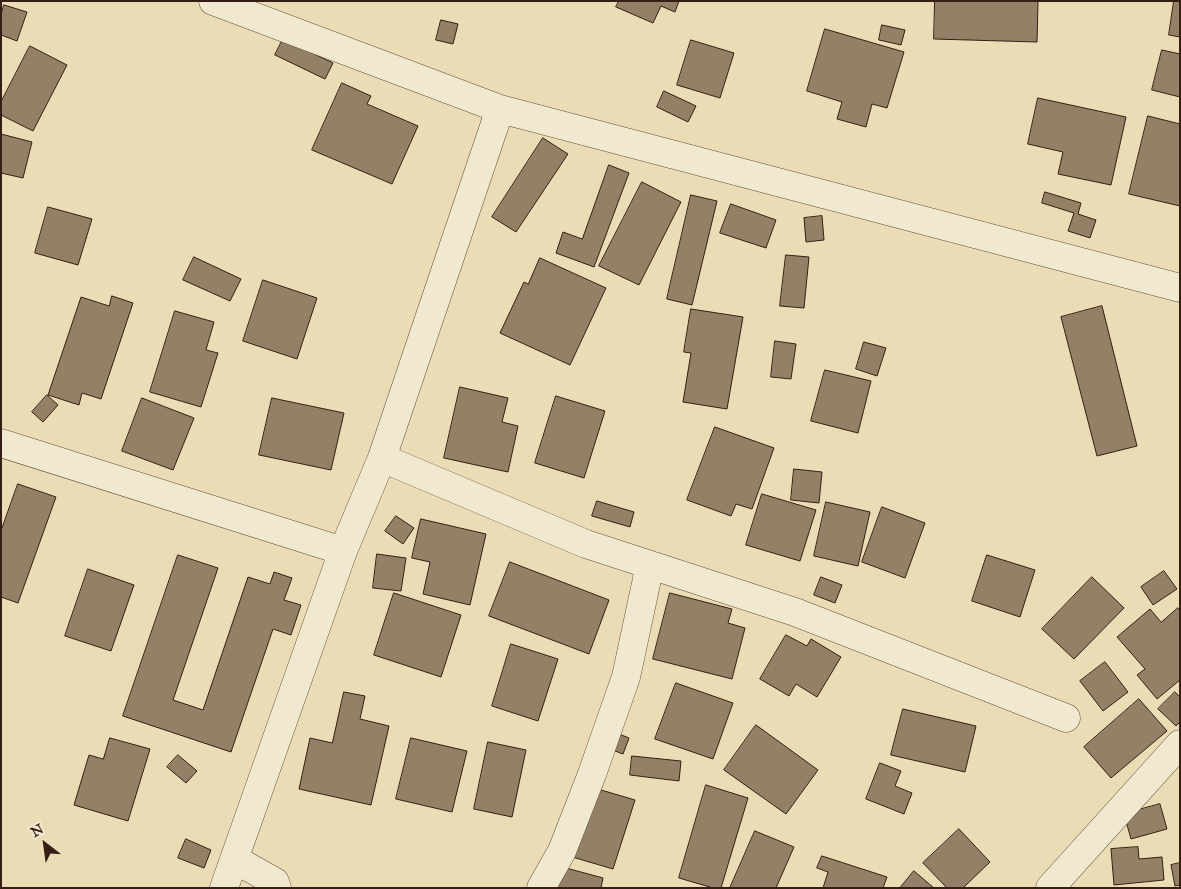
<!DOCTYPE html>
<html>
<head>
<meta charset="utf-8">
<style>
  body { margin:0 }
  #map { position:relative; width:1181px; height:889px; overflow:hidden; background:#eaddb5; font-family:"IM FELL Great Primer",serif }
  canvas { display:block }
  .frame { position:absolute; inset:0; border:2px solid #351e13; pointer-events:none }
  .north { position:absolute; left:20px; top:819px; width:50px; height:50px; -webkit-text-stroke:4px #f1e9cf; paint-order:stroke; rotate:330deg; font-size:14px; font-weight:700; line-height:20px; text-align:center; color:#351e13 }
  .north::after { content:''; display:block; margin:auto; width:18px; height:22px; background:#351e13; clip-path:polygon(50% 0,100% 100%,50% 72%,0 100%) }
</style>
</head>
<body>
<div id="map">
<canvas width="1181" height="889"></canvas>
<div class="frame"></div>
<div class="north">N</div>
</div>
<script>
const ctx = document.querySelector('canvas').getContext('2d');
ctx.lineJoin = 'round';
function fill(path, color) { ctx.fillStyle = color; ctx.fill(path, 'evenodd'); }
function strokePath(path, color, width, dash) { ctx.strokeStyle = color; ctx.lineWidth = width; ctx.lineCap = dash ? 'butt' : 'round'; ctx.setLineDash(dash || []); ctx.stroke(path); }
const building = new Path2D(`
  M619,1H679L675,12L661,6L653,23L616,7Z
  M935,1H1038L1037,42L934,39Z
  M1174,1H1180V37L1169,35Z
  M4,5L27,12L17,41L1,35V15Z
  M441,20L458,24L453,44L436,40Z
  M882,25L905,30L901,45L879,40Z
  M825,29L904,52L887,108L872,104L866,127L837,119L842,102L807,91Z
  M283,39L333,63L325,79L275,55Z
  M691,40L734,53L720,98L677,85Z
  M30,46L67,65L33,131L1,115V102Z
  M1162,50L1180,54V97L1152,90Z
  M342,83L371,96L367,104L418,126L392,184L312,150Z
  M664,91L696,106L688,122L657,107Z
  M1038,98L1126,117L1111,185L1058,174L1063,152L1028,144Z
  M1148,116L1180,124V206L1129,194Z
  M1,134L32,142L23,178L1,173Z
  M543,138L568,154L516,232L492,217Z
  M609,165L629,173L594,267L556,253L563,232L582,239Z
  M642,182L681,202L639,285L599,266Z
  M1045,192L1081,203L1078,214L1096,220L1090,238L1068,231L1074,213L1042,203Z
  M691,195L717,201L692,305L667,299Z
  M731,204L776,220L766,248L720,233Z
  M48,207L92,219L78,265L35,253Z
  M822,216L824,240L806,242L804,218Z
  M786,255L809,257L804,308L780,306Z
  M194,257L241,279L230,301L183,280Z
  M540,258L606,288L570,365L500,333L524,282L528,284Z
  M263,280L317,298L297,359L243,341Z
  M112,296L133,303L101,399L82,393L79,405L48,395L81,297L109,306Z
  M1102,306L1137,446L1097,456L1061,317Z
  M691,309L743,317L727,409L683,402L691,353L684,352Z
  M175,311L214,322L206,350L218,353L201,407L150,392Z
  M775,341L796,344L791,379L771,377Z
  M864,342L886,348L877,376L856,369Z
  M825,370L871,381L858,433L811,421Z
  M460,387L508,398L502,422L518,426L508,472L444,458Z
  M47,395L58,405L43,422L32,412Z
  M556,396L605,411L584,478L535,463Z
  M142,398L194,418L173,470L122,451Z
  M272,398L344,413L331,470L259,455Z
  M715,427L774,448L752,509L736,504L731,516L687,500Z
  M794,469L822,472L819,503L791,500Z
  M18,484L56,497L18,603L1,597V531Z
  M762,494L816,510L800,561L746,545Z
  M597,501L634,512L630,527L592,516Z
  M826,502L870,512L858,566L814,556Z
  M882,507L925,523L905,578L862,562Z
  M396,516L414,528L403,544L385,531Z
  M421,519L486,534L470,605L423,594L430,562L412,558Z
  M377,554L406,558L401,591L373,588Z
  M178,555L218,568L173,700L203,710L248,577L270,584L274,572L292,578L284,600L301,605L291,635L273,629L231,752L123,716Z
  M987,555L1035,570L1020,617L972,601Z
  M510,562L609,600L589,654L489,616Z
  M88,569L134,585L111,651L65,636Z
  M1164,571L1177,589L1153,605L1141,587Z
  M821,577L842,585L835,603L814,595Z
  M1092,577L1124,608L1074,659L1042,629Z
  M394,593L461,615L441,677L374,655Z
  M670,593L732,609L728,623L745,628L732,679L653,659Z
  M1178,608L1180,611V680L1157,699L1137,675L1145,669L1117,637L1150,609L1161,622Z
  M786,635L807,646L811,639L841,657L817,697L796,684L789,696L760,679Z
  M511,644L558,659L538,721L492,706Z
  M1105,662L1128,692L1103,711L1080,681Z
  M676,683L733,703L713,759L655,739Z
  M344,692L365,696L360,719L389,726L371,805L299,789L310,738L332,743Z
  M1175,692L1180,697V722L1176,726L1158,709Z
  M1139,699L1167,731L1111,778L1084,747Z
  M903,709L976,726L965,772L891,755Z
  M756,725L818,770L786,814L724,770Z
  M609,730L629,738L623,754L602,746Z
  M110,738L150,749L128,821L74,805L89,755L103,759Z
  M411,738L467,751L452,812L396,799Z
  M488,742L526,750L512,817L474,809Z
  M178,755L197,771L186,783L167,767Z
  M632,756L681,761L679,781L630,775Z
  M880,763L901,771L895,786L912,793L904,814L866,799Z
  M706,785L748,798L721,888H713L679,878Z
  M591,787L635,800L613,869L569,856Z
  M1160,804L1167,829L1131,839L1124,814Z
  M959,829L990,862L963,888H947L923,863Z
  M755,831L794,847L776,888H730Z
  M186,839L211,850L204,868L178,858Z
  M1138,847L1139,859L1162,857L1164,880L1114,885L1111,849Z
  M822,856L887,877L883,888H823L828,872L817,868Z
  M1180,863V885L1175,886L1171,865Z
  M555,865L603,878L601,888H548Z
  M914,871L934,888H900Z`);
fill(building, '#938167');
strokePath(building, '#351e13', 1);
const minor = new Path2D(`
  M213,1L500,109L1180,288
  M1,443L343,551
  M382,458L586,544L795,612L1066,718
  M234,859L275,882L277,888
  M224,888L343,551L382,458L500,109
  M541,888L562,851L592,774L626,677L650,565
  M1050,888L1180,744`);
strokePath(minor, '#624e3c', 29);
strokePath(minor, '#f1e9cf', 28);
</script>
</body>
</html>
